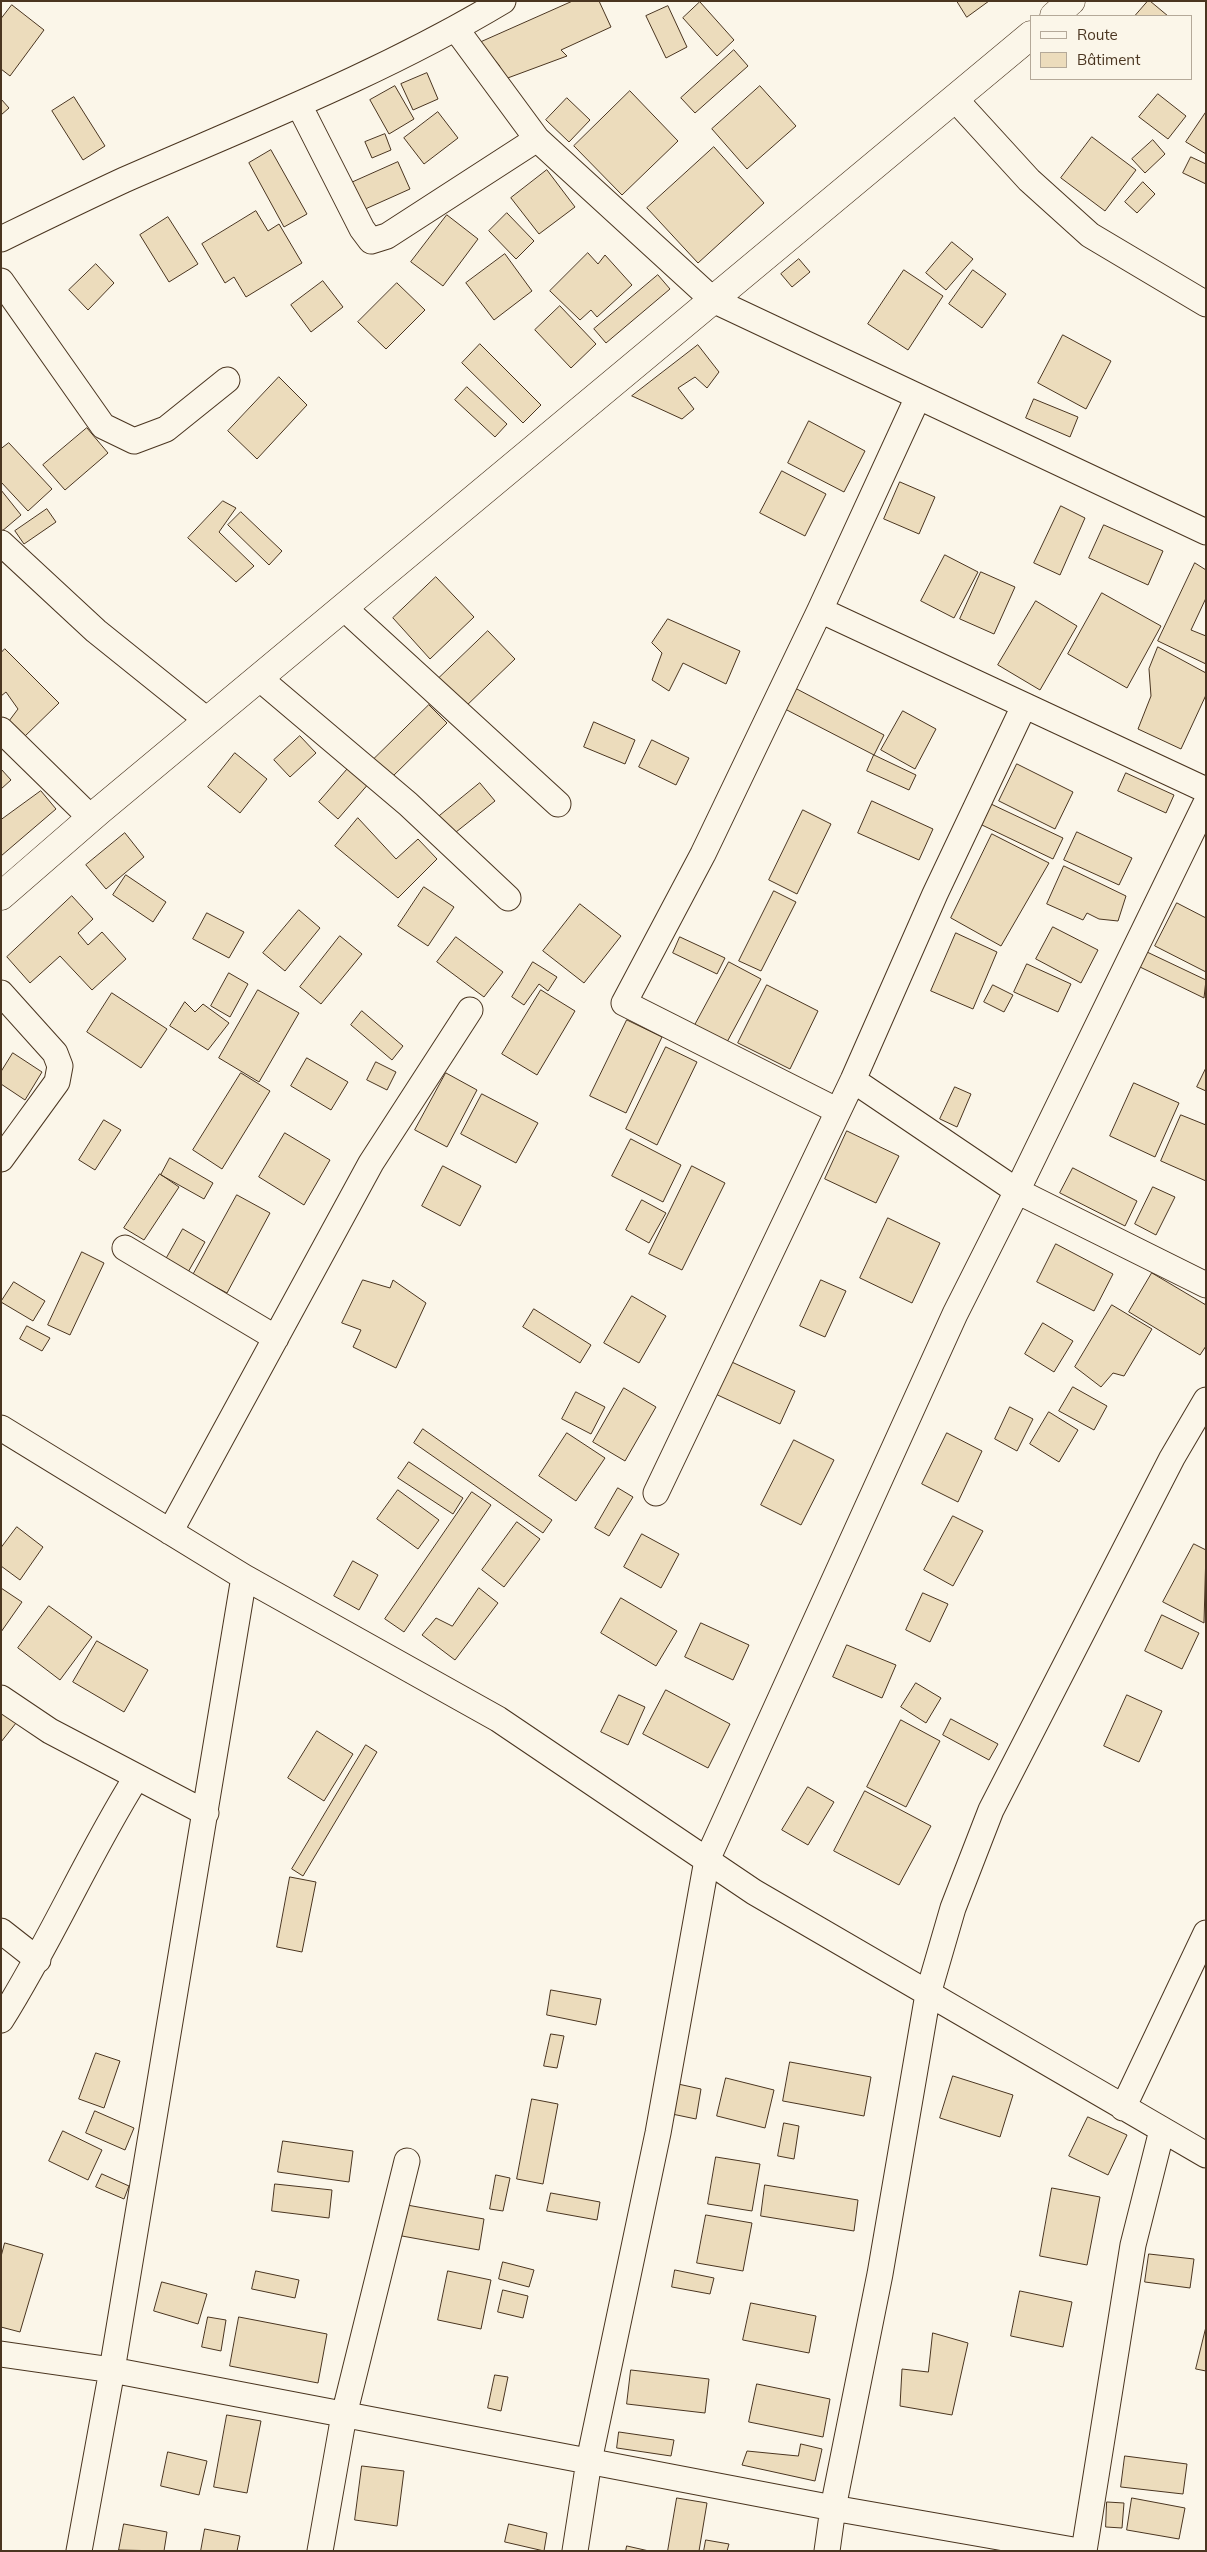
<!DOCTYPE html>
<html>
<head>
<meta charset="utf-8">
<style>
  body { margin:0 }
  #map { position:relative; width:1207px; height:2552px; overflow:hidden; background:#fbf6e9; font-family:Mulish,sans-serif }
  canvas { display:block }
  .frame { position:absolute; inset:0; border:2px solid #4a3520; pointer-events:none }
  .legend { position:absolute; left:1030px; top:15px; width:162px; height:65px; box-sizing:border-box; background:#fbf6e9; border:1px solid #b4a999; margin:0; padding:6px 9px; list-style:none; font-size:15px; color:#4a3520 }
  .legend li { display:flex; align-items:center; gap:10px; height:25px }
  .legend b { width:25px; border:1px solid #b4a999 }
</style>
</head>
<body>
<div id="map">
<canvas width="1207" height="2552"></canvas>
<div class="frame"></div>
<ul class="legend">
<li><b style="height:6px;background:#fbf6e9"></b>Route</li>
<li><b style="height:14px;background:#ecdcbc"></b>Bâtiment</li>
</ul>
</div>
<script>
const ctx = document.querySelector('canvas').getContext('2d');
ctx.lineJoin = 'round';
function fill(path, color) { ctx.fillStyle = color; ctx.fill(path, 'evenodd'); }
function strokePath(path, color, width, dash) { ctx.strokeStyle = color; ctx.lineWidth = width; ctx.lineCap = dash ? 'butt' : 'round'; ctx.setLineDash(dash || []); ctx.stroke(path); }
const building = new Path2D(`
  M573,1H599L611,27L561,50L567,56L505,79L499,65L479,43Z
  M957,1H989L967,17Z
  M1148,1H1150L1168,16H1135Z
  M700,2L734,40L717,56L683,18Z
  M12,5L44,30L10,76L1,69V19Z
  M668,6L687,47L666,58L646,16Z
  M734,50L748,66L695,113L681,98Z
  M427,73L438,99L413,110L401,84Z
  M395,86L414,119L389,134L370,100Z
  M760,86L796,126L747,169L712,129Z
  M630,91L678,141L622,195L574,146Z
  M1158,94L1186,116L1168,139L1139,117Z
  M74,97L105,146L83,160L52,111Z
  M567,98L590,120L569,142L546,120Z
  M1,99L9,108L1,115Z
  M438,112L458,138L424,164L404,138Z
  M1206,112V154L1186,142Z
  M385,134L391,150L372,158L365,142Z
  M1092,137L1136,170L1105,211L1061,178Z
  M1153,140L1165,154L1145,173L1132,159Z
  M714,147L764,203L698,263L647,208Z
  M271,150L307,214L284,227L249,163Z
  M1191,157L1206,164V184L1183,173Z
  M398,162L410,189L363,210L351,183Z
  M547,170L575,207L539,234L511,198Z
  M1143,182L1155,194L1137,213L1125,202Z
  M256,211L268,231L279,224L302,263L246,297L234,277L225,283L202,244Z
  M507,213L534,241L516,259L489,231Z
  M447,215L478,239L443,286L411,262Z
  M168,217L198,264L169,282L140,235Z
  M952,242L973,259L946,290L926,273Z
  M588,253L598,264L605,255L632,285L597,317L591,310L580,320L550,291Z
  M505,254L532,291L494,320L466,283Z
  M799,259L810,272L792,287L781,274Z
  M96,264L114,283L88,310L69,290Z
  M904,270L943,296L908,350L868,324Z
  M973,270L1006,294L982,328L949,304Z
  M658,275L670,289L606,343L594,329Z
  M323,281L343,307L311,332L291,305Z
  M397,283L425,310L386,349L358,322Z
  M560,306L596,344L571,368L535,330Z
  M1063,335L1111,361L1086,409L1038,383Z
  M480,344L541,405L523,423L462,363Z
  M698,345L719,372L707,388L695,377L678,388L694,409L682,419L632,396Z
  M279,377L307,405L257,459L228,431Z
  M467,387L507,424L495,437L455,400Z
  M1034,399L1078,417L1070,437L1026,418Z
  M809,421L865,451L844,492L788,463Z
  M87,428L108,453L65,490L43,465Z
  M9,443L52,489L28,511L1,482V449Z
  M782,471L826,494L805,536L760,513Z
  M900,482L935,497L919,534L884,519Z
  M1,490L21,515L1,532Z
  M223,501L236,508L219,532L254,566L236,582L188,538Z
  M1061,506L1085,518L1060,575L1034,563Z
  M47,509L56,522L24,544L15,531Z
  M241,512L282,551L269,565L228,525Z
  M1104,525L1163,551L1148,585L1089,558Z
  M945,555L978,572L954,618L921,601Z
  M1195,563L1206,570V598L1191,630L1206,636V664L1158,641Z
  M981,572L1015,587L994,634L960,619Z
  M436,577L474,617L430,659L393,618Z
  M1102,593L1161,626L1127,688L1068,654Z
  M1036,601L1077,626L1040,690L998,665Z
  M668,619L740,651L726,684L683,663L669,691L652,680L662,653L652,643Z
  M488,631L515,659L464,708L437,680Z
  M1158,647L1206,673V695L1181,749L1138,729L1151,696L1149,669Z
  M5,649L59,703L23,738L9,721L18,709L6,692L1,696V653Z
  M795,688L884,735L874,755L785,709Z
  M429,705L447,723L390,779L373,760Z
  M903,711L936,729L915,769L881,750Z
  M594,722L635,740L625,764L584,747Z
  M300,736L316,753L290,777L274,760Z
  M652,740L689,758L676,785L639,767Z
  M235,753L267,779L240,813L208,787Z
  M874,755L916,775L909,790L867,771Z
  M1017,764L1073,792L1055,829L999,801Z
  M351,765L370,782L338,819L319,802Z
  M1,769L11,780L1,789Z
  M1126,773L1174,795L1166,813L1118,791Z
  M480,783L495,801L451,836L437,818Z
  M41,791L56,809L1,856V820Z
  M872,801L933,829L919,860L858,833Z
  M991,804L1063,838L1053,859L982,825Z
  M803,810L831,824L797,894L769,880Z
  M358,818L396,859L418,839L437,859L398,898L335,846Z
  M1077,832L1132,858L1119,885L1064,860Z
  M125,833L144,857L106,889L86,865Z
  M992,834L1049,863L1001,946L951,918Z
  M1064,866L1126,896L1118,921L1099,919L1087,913L1083,920L1047,904Z
  M126,875L166,902L153,922L113,895Z
  M424,887L454,907L428,946L398,926Z
  M774,891L796,902L761,971L739,961Z
  M72,896L93,919L78,933L88,945L102,932L126,959L92,990L60,956L30,983L7,957Z
  M1177,903L1206,918V972L1155,946Z
  M580,904L621,936L584,983L543,951Z
  M299,910L320,928L285,971L263,953Z
  M207,913L244,932L229,958L193,939Z
  M1053,927L1098,950L1081,983L1036,959Z
  M956,933L997,952L973,1009L931,991Z
  M340,936L362,954L321,1004L300,987Z
  M456,937L503,972L484,997L437,962Z
  M680,937L725,958L717,974L673,953Z
  M1147,952L1206,980L1204,998L1140,967Z
  M533,962L557,977L548,991L539,984L524,1005L512,997Z
  M729,962L761,979L727,1042L695,1025Z
  M1027,964L1071,984L1058,1012L1014,992Z
  M229,973L248,984L230,1017L211,1006Z
  M767,985L818,1011L790,1069L738,1043Z
  M993,985L1013,995L1004,1012L984,1002Z
  M258,990L299,1013L259,1082L219,1058Z
  M541,990L575,1011L537,1075L502,1054Z
  M112,993L167,1029L141,1068L87,1032Z
  M185,1002L195,1012L203,1004L229,1023L208,1050L170,1026Z
  M362,1011L403,1046L392,1060L351,1025Z
  M627,1020L662,1037L626,1113L590,1096Z
  M666,1047L697,1062L657,1145L626,1129Z
  M13,1053L42,1072L25,1100L1,1084V1072Z
  M307,1058L348,1082L331,1110L291,1086Z
  M376,1062L396,1072L387,1090L367,1080Z
  M1206,1068V1091L1197,1087Z
  M241,1073L270,1091L222,1169L193,1150Z
  M446,1073L477,1090L447,1147L415,1130Z
  M1134,1083L1179,1103L1155,1157L1110,1136Z
  M955,1087L971,1094L957,1127L940,1119Z
  M482,1094L538,1123L516,1163L461,1134Z
  M1181,1115L1206,1125V1181L1161,1161Z
  M104,1120L121,1130L95,1170L79,1160Z
  M847,1131L899,1156L876,1203L825,1179Z
  M285,1133L330,1160L304,1205L259,1177Z
  M631,1139L681,1165L663,1202L612,1176Z
  M170,1158L213,1183L204,1199L161,1175Z
  M443,1166L481,1186L460,1226L422,1206Z
  M692,1166L725,1183L682,1270L649,1254Z
  M1073,1168L1137,1201L1125,1226L1060,1193Z
  M160,1174L179,1187L144,1240L124,1228Z
  M1153,1187L1175,1197L1156,1235L1135,1224Z
  M237,1195L270,1213L227,1293L193,1275Z
  M642,1200L666,1213L649,1243L626,1230Z
  M888,1218L940,1243L912,1303L860,1278Z
  M183,1229L205,1242L187,1274L165,1261Z
  M1056,1244L1113,1274L1094,1311L1037,1282Z
  M82,1252L104,1263L70,1335L48,1325Z
  M1152,1273L1206,1305V1346L1200,1355L1129,1312Z
  M363,1280L390,1288L393,1280L426,1303L396,1368L353,1347L361,1330L342,1323Z
  M821,1280L846,1291L825,1337L800,1326Z
  M14,1282L45,1301L33,1321L1,1302Z
  M632,1296L666,1316L639,1363L604,1343Z
  M1112,1305L1152,1329L1124,1376L1113,1373L1101,1387L1075,1367Z
  M534,1309L591,1345L580,1363L523,1327Z
  M1043,1323L1073,1341L1054,1372L1025,1354Z
  M27,1326L50,1338L42,1351L20,1339Z
  M723,1358L795,1391L780,1424L709,1391Z
  M1073,1387L1107,1406L1094,1430L1059,1411Z
  M624,1388L656,1407L625,1461L593,1442Z
  M576,1392L605,1407L591,1434L562,1419Z
  M1010,1407L1033,1419L1017,1451L995,1439Z
  M1049,1412L1078,1430L1059,1462L1030,1444Z
  M423,1429L552,1520L543,1533L414,1443Z
  M567,1433L605,1458L576,1501L539,1476Z
  M947,1433L982,1451L958,1502L922,1484Z
  M794,1440L834,1460L801,1525L761,1505Z
  M409,1462L463,1498L453,1514L398,1478Z
  M618,1488L633,1497L609,1536L595,1528Z
  M398,1490L439,1520L418,1549L377,1519Z
  M472,1492L491,1505L404,1632L385,1619Z
  M953,1516L983,1531L953,1586L924,1570Z
  M517,1522L540,1539L504,1587L482,1570Z
  M17,1527L43,1547L20,1580L1,1566V1548Z
  M642,1534L679,1554L661,1588L624,1567Z
  M1194,1544L1206,1550L1204,1623L1163,1602Z
  M353,1561L378,1575L359,1610L334,1596Z
  M1,1588L22,1602L1,1632Z
  M479,1588L498,1603L455,1660L422,1635L436,1618L452,1626Z
  M923,1593L948,1604L930,1642L906,1630Z
  M621,1598L677,1631L656,1666L601,1633Z
  M49,1606L92,1637L60,1680L18,1648Z
  M1162,1615L1199,1633L1182,1669L1145,1651Z
  M701,1623L749,1645L733,1680L685,1657Z
  M97,1641L148,1670L124,1712L73,1682Z
  M847,1645L896,1665L882,1698L833,1677Z
  M916,1683L941,1698L926,1723L901,1707Z
  M666,1690L730,1724L708,1768L643,1734Z
  M619,1695L645,1707L628,1745L601,1732Z
  M1127,1695L1162,1711L1139,1762L1104,1746Z
  M1,1704L20,1718L1,1742Z
  M951,1719L998,1744L989,1760L943,1735Z
  M901,1720L940,1741L906,1807L867,1787Z
  M317,1731L353,1754L324,1801L288,1778Z
  M366,1745L377,1752L303,1876L292,1869Z
  M808,1787L834,1802L808,1845L782,1830Z
  M865,1791L931,1826L899,1885L834,1851Z
  M290,1877L316,1882L302,1952L277,1947Z
  M551,1990L601,1999L596,2025L547,2015Z
  M551,2034L564,2036L557,2068L544,2066Z
  M96,2053L120,2061L104,2108L79,2099Z
  M790,2062L871,2077L864,2116L783,2101Z
  M953,2076L1013,2095L1000,2137L940,2118Z
  M726,2078L774,2090L765,2128L717,2116Z
  M678,2084L701,2089L696,2119L672,2114Z
  M532,2099L558,2104L543,2184L517,2179Z
  M95,2111L134,2128L125,2150L86,2133Z
  M1088,2117L1127,2135L1108,2175L1069,2156Z
  M784,2123L799,2126L794,2159L778,2156Z
  M63,2131L102,2150L88,2180L49,2161Z
  M283,2141L353,2151L349,2182L278,2172Z
  M716,2157L760,2164L752,2211L708,2204Z
  M102,2174L129,2186L124,2199L96,2187Z
  M496,2175L510,2178L503,2211L490,2209Z
  M275,2184L332,2190L329,2218L272,2211Z
  M765,2185L858,2200L854,2231L761,2216Z
  M1052,2188L1100,2197L1087,2265L1040,2256Z
  M551,2193L600,2202L597,2220L547,2211Z
  M407,2205L484,2219L479,2250L402,2236Z
  M706,2215L752,2223L743,2271L697,2263Z
  M5,2243L43,2254L20,2332L1,2327V2257Z
  M1149,2254L1194,2259L1190,2288L1145,2282Z
  M503,2262L534,2270L529,2287L499,2279Z
  M675,2270L714,2278L710,2294L672,2287Z
  M256,2271L299,2280L295,2298L252,2289Z
  M448,2271L491,2280L481,2329L438,2320Z
  M162,2282L207,2294L198,2324L154,2311Z
  M503,2290L528,2296L523,2318L498,2312Z
  M1020,2291L1072,2302L1063,2347L1011,2336Z
  M751,2303L816,2316L809,2353L743,2340Z
  M208,2317L226,2320L221,2351L202,2347Z
  M239,2317L327,2334L318,2383L230,2366Z
  M1206,2327V2371L1196,2369Z
  M933,2333L968,2343L952,2415L900,2406L902,2369L928,2372Z
  M631,2370L709,2379L705,2413L627,2404Z
  M495,2375L508,2377L501,2411L488,2408Z
  M757,2384L830,2399L823,2437L749,2422Z
  M227,2415L261,2421L247,2493L214,2487Z
  M619,2432L674,2440L671,2456L617,2448Z
  M801,2444L822,2449L815,2481L742,2465L747,2451L798,2456Z
  M168,2452L207,2461L199,2495L161,2486Z
  M1125,2456L1187,2464L1183,2494L1121,2487Z
  M362,2466L404,2471L397,2526L355,2520Z
  M677,2498L707,2503L699,2551H668Z
  M1132,2498L1185,2508L1179,2539L1127,2530Z
  M1107,2502L1124,2503L1122,2528L1106,2527Z
  M124,2524L167,2532L164,2551L119,2550Z
  M509,2524L547,2533L544,2551L505,2542Z
  M205,2529L240,2536L237,2551H201Z
  M706,2540L729,2544L727,2551H704Z
  M627,2546L649,2551H626Z`);
fill(building, '#ecdcbc');
strokePath(building, '#4a3520', 1);
const street = new Path2D(`
  M456,29L537,139L713,300L1206,532
  M955,99L1029,180L1090,235L1206,304
  M299,105L362,229L371,241L387,236L537,139
  M1,239C42,219 83,199 124,180C252,124 383,73 503,1
  M1,281L103,426L134,441L166,429L227,380
  M1,543L96,631L208,721
  M344,608L558,804
  M820,610L1206,790
  M259,678L408,804L508,898
  M1,730L91,818
  M1,993L55,1053L60,1066L57,1082L1,1159
  M853,1080L1017,1191L1206,1285
  M838,1111L624,1003L703,854L820,610L918,397
  M125,1248L276,1338
  M1,1428L244,1577L498,1719L754,1892L1206,2155
  M656,1493L853,1080L935,894L1024,706
  M170,1532L371,1163L470,1010
  M1,1698L50,1731L206,1813
  M1,1931L38,1960
  M1,2020C51,1941 87,1856 136,1778
  M1123,2108L1206,1933
  M1,2354L112,2370L833,2508L1079,2551
  M79,2551L112,2370L244,1577
  M320,2551L344,2415L407,2161
  M575,2551L589,2461L658,2133L707,1860L955,1314L1017,1191L1206,803
  M827,2551L833,2508L880,2274L928,1994L953,1908L991,1810L1172,1458L1206,1400
  M1084,2551L1133,2245L1162,2130`);
const secondary = new Path2D(`
  M1054,16L1071,1
  M1,896L99,811L1031,35`);
strokePath(street, '#4a3520', 27);
strokePath(secondary, '#4a3520', 29);
strokePath(street, '#fbf6e9', 25);
strokePath(secondary, '#fbf6e9', 28);
</script>
</body>
</html>
